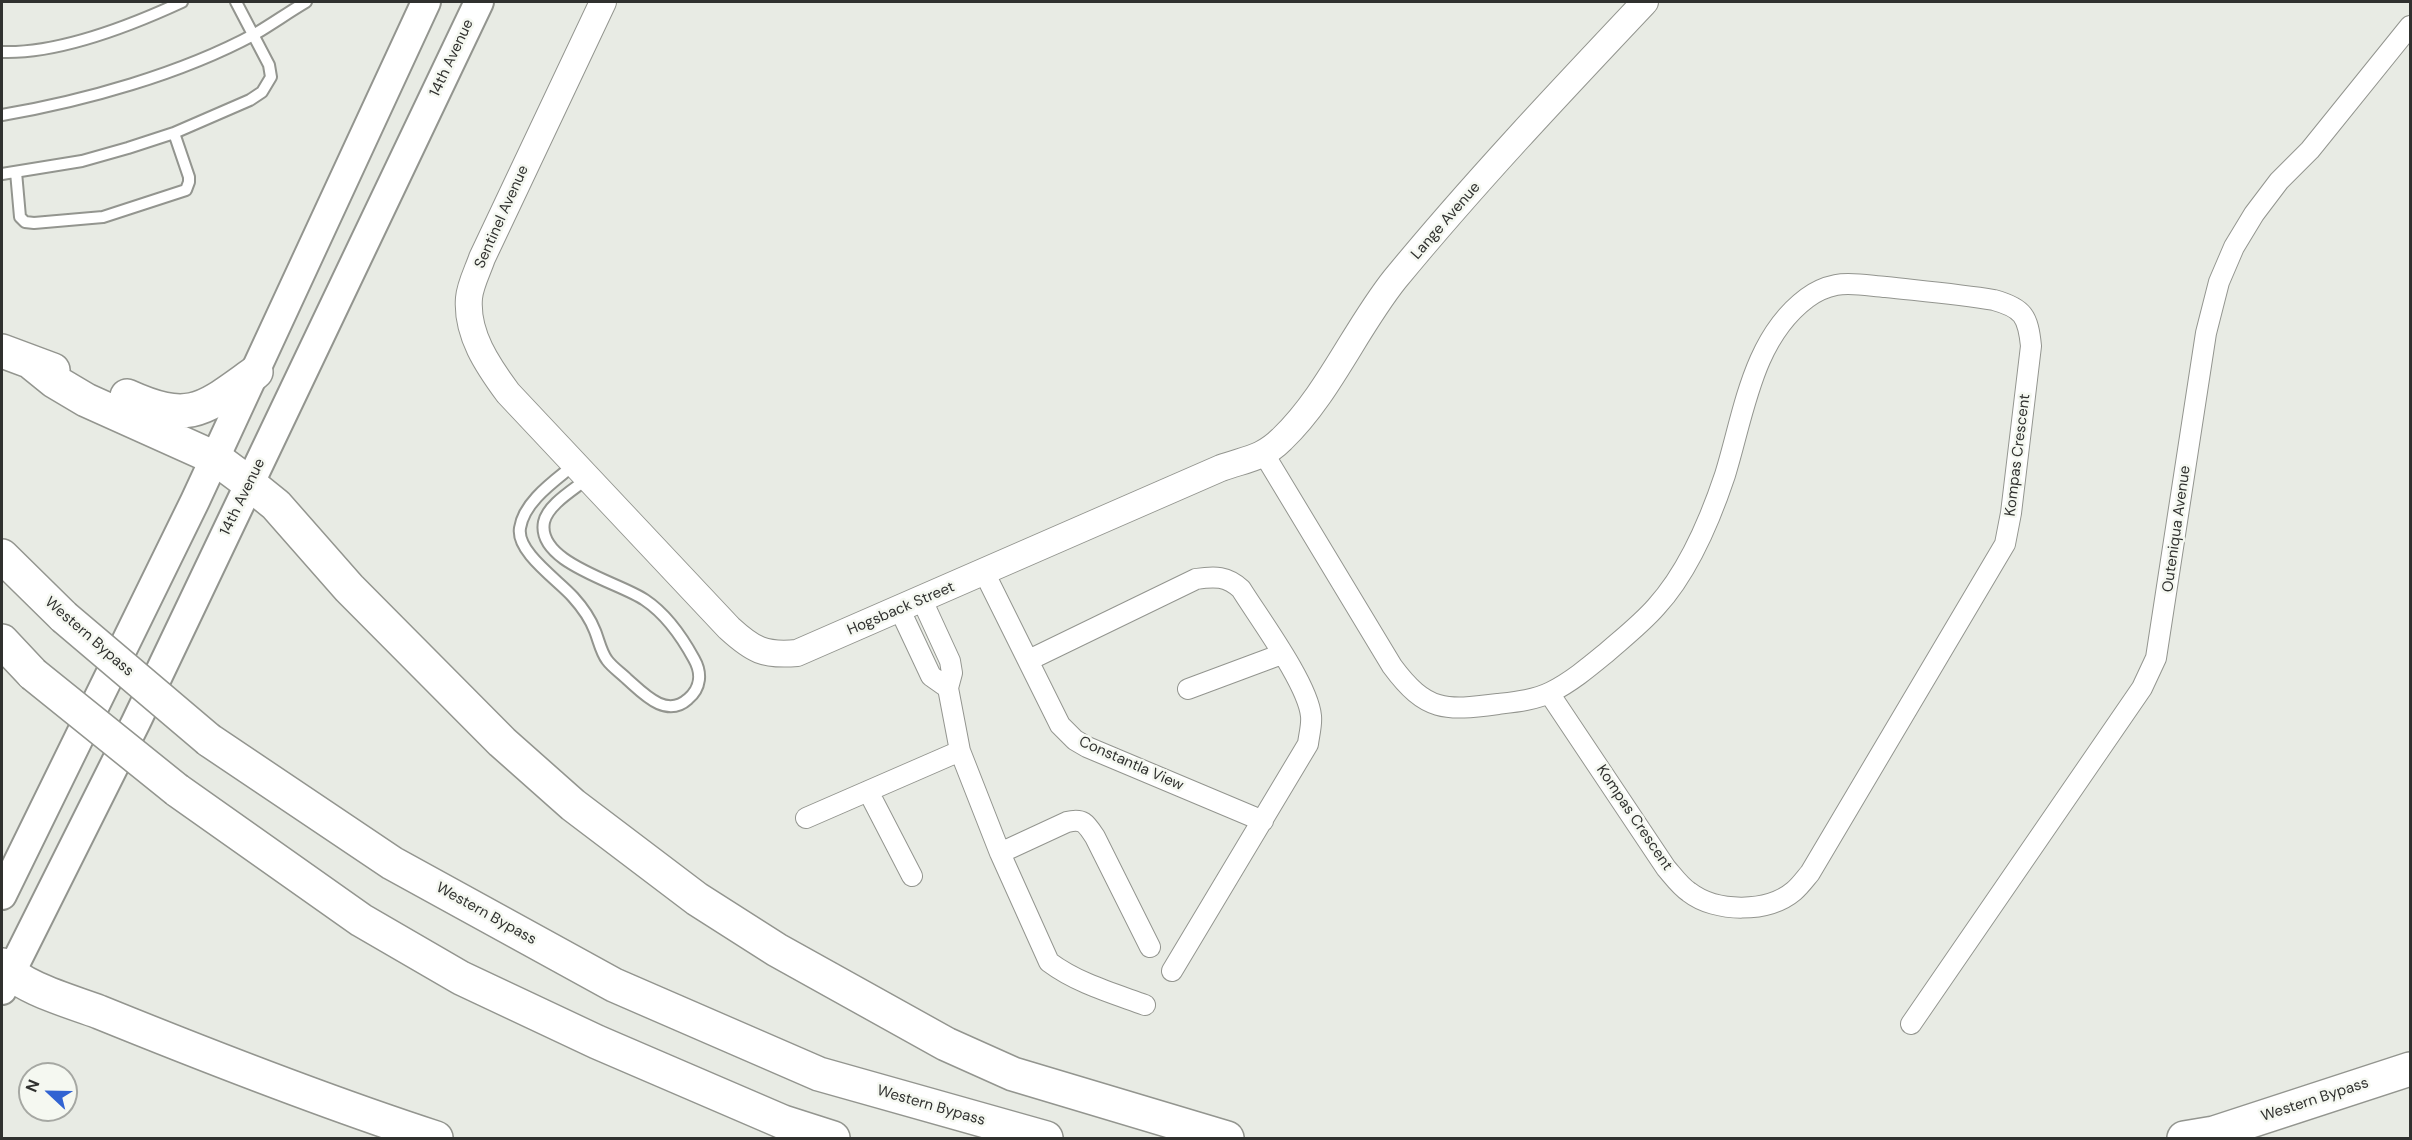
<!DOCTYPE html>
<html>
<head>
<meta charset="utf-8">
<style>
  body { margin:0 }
  #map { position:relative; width:2412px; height:1140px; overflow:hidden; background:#e8ebe4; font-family:"DM Sans",sans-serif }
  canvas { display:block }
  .frame { position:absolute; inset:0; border:3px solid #30312f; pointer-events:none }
  .north { position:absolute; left:18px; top:1062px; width:60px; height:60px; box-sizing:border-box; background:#f5f8f1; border:2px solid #a6a8a3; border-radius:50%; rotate:292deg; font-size:16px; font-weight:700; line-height:24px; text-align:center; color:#30312f }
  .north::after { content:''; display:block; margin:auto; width:21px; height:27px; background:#3163d2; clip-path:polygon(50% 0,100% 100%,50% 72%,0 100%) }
</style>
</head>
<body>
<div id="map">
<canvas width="2412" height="1140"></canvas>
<div class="frame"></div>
<div class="north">N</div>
</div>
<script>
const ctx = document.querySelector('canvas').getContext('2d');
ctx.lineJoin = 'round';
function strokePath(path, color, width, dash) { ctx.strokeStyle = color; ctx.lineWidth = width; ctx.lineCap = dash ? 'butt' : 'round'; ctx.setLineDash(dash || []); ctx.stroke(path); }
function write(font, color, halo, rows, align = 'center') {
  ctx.font = font + ' "DM Sans",sans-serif'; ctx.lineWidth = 5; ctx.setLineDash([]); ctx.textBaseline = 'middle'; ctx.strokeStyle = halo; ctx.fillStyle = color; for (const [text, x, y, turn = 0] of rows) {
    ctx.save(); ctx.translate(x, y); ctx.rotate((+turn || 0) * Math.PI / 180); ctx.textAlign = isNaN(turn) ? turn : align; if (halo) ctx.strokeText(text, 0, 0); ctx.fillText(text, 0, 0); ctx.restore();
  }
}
const service = new Path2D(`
  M2,52C59,54 130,26 182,2
  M2,115C84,101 181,74 255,34C272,24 289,12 306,2
  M16,172L20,217L25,222L34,223L103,217L186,190L189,182V177L174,133
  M2,174L82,161L128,148L174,133L250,100L262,92L271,77L269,65L236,2
  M575,464C556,480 524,501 520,528C516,552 558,580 573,597C583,608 590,618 595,631C599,641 601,652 607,660C612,667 621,673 627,679C643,693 666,719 688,699C701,688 702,673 694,659C682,637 666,614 645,600C619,582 536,563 544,522C548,504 575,489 588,478`);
const minor = new Path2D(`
  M1264,454L1392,666C1426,712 1445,711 1498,704C1515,702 1535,700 1551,692C1571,682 1589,667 1606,653C1623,638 1641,624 1656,607C1688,572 1710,520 1725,475C1744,414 1752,339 1807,298C1815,292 1826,287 1836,285C1851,282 1871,286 1886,287C1922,291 1958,294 1994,300C2023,308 2028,316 2031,346L2011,513L2005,544L1810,873C1805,879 1800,886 1794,891C1768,913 1716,913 1689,892C1680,886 1673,876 1666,868L1549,693
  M984,572L1060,725L1075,740L1087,747L1263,821
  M922,600L950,661L952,673L948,688L960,751L1000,853L1049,962C1077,983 1112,993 1145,1005
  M900,610L931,676L948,688
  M1029,660L1196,579C1215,576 1227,576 1241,589C1259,618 1308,684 1311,716C1312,725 1309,735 1308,744L1172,971
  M1188,689L1282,654
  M868,791L912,876
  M806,818L960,751
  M1000,853L1067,822C1083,818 1086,823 1095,837L1150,947
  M1911,1024L2142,688L2156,658L2206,333L2219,282L2234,247L2254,214L2279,181L2310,150L2410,26`);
const tertiary = new Path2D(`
  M603,2L482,258C478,270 470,285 469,298C466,334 488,366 508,393L729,628C753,650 764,656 797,653L1221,468C1246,459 1262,459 1282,439C1328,395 1355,329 1395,279C1474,183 1560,92 1645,2`);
const secondary = new Path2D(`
  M2,895L195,501L426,2
  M2,990L136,722L479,2`);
const motorway = new Path2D(`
  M2,351L53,370
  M33,364L54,381L86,400L215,458L250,484L276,505L349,588L502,742L573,805L697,899L777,950L946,1044L1013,1074L1227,1138
  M127,396C191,425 204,409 256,372
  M2,556L64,617
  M2,641L33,674
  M209,740L392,863L614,985L819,1074L1046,1138
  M177,790L361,920L461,978L597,1042L783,1122L833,1138
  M2,965C21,988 70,1001 99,1012C210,1057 322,1101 436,1138
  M2184,1138L2214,1133L2410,1069`);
strokePath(service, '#93958f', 14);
strokePath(minor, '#93958f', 22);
strokePath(tertiary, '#93958f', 28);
strokePath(secondary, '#93958f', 32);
strokePath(motorway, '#93958f', 36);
strokePath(service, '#fff', 10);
strokePath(minor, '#fff', 20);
strokePath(tertiary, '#fff', 26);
strokePath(secondary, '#fff', 28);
strokePath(motorway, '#fff', 33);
const motorwayBridge = new Path2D(`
  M64,617L209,740
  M33,674L177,790`);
strokePath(motorwayBridge, '#93958f', 36, []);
strokePath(motorwayBridge, '#fff', 33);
write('15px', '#30312f', '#f5f8f1', [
  ["14th Avenue",452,58,-65],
  ["Sentinel Avenue",502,217,-66],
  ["Lange Avenue",1446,221,-49],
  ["Kompas Crescent",2018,455,-83],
  ["14th Avenue",243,497,-64],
  ["Outeniqua Avenue",2177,529,-82],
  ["Hogsback Street",901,609,-23],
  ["Western Bypass",89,637,41],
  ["Constantla View",1131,764,24],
  ["Kompas Crescent",1634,818,56],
  ["Western Bypass",486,914,29],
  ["Western Bypass",2315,1100,-18],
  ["Western Bypass",931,1106,16]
]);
</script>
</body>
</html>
